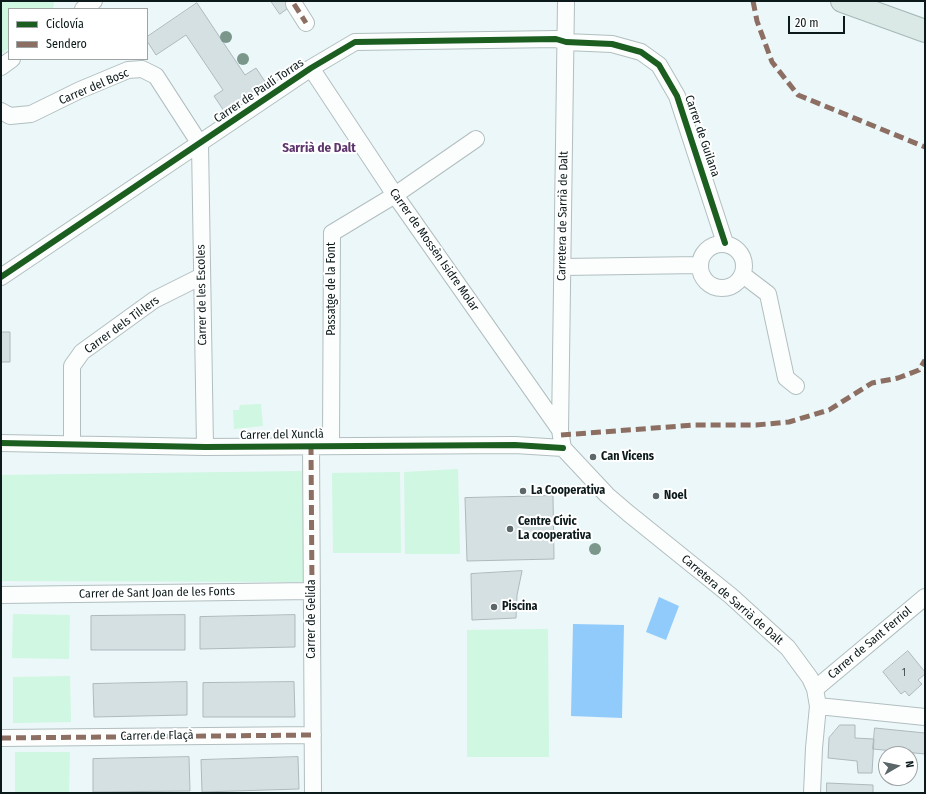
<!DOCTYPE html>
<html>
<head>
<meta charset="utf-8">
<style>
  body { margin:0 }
  #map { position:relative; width:926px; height:794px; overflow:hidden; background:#ebf7f8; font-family:"Fira Sans Condensed",sans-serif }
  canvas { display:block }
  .frame { position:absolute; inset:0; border:2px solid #0d1a1b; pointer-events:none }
  .legend { position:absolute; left:8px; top:8px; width:140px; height:52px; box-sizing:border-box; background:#fff; border:1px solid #9ea3a4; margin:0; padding:5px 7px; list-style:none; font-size:12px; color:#0d1a1b }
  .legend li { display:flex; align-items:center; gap:8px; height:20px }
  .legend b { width:20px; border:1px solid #9ea3a4 }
  .north { position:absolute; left:878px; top:746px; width:40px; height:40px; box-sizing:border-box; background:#fff; border:1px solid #9ea3a4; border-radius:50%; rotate:81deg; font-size:11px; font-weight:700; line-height:16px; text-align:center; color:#0d1a1b }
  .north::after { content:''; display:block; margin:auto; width:14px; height:18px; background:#5b6768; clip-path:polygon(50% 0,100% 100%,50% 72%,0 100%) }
  .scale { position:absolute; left:788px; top:16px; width:57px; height:18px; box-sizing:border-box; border:2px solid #0d1a1b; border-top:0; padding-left:5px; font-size:12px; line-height:14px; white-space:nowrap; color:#0d1a1b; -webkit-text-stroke:3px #fff; paint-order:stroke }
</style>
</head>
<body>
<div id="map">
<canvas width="926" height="794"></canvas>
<div class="frame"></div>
<ul class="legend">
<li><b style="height:5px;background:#1b5e20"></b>Ciclovía</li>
<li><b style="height:5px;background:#8d6e63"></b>Sendero</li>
</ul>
<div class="north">N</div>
<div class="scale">20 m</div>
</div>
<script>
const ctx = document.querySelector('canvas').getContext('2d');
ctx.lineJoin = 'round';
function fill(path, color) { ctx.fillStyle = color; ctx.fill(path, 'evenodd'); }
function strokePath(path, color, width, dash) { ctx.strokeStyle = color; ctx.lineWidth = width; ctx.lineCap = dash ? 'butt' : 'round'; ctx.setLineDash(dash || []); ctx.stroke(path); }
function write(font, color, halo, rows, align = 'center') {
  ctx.font = font + ' "Fira Sans Condensed",sans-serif'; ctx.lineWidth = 4; ctx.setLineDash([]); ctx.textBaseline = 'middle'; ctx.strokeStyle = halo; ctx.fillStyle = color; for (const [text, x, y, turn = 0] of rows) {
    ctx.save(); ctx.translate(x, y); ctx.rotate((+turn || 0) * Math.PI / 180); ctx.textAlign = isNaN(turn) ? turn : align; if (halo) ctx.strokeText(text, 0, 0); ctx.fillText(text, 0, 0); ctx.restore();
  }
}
fill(new Path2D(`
  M1,1H54L53,9H9V48L1,54Z
  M261,404L263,426L234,429L233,410H239L240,405Z
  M458,469L460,554H405L404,472Z
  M302,471L304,582L1,581L2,475Z
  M400,472L401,553H333L332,473Z
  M13,614L70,615L69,659L12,658Z
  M548,629L549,757H467V630Z
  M70,676L71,722L13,723V677Z
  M15,752H70L69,793H15Z`), '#cff7e1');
fill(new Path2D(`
  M659,597L679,606L666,640L646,632Z
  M573,624L624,625L622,718L571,716Z`), '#91cbfc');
const building = new Path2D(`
  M271,1H298L280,14Z
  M197,3L245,75L256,68L266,83L224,111L214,96L223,90L186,35L156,55L147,41V37Z
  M1,332H10V362H1Z
  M553,496L554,559L467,561L465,498Z
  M522,571L517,595L516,618L472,620L471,574Z
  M185,615V650H91V616Z
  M295,615V647L200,649V617Z
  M908,651L925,672V674L918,680L922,684L909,696L905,691L901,694L883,672Z
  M187,682V715L94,717L93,684Z
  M294,682L295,717H203V683Z
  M840,725H855V738L874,739L872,773H858L857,761L828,758L829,738Z
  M875,728L925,733V754L873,749Z
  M189,757L190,791L93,792V759Z
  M298,757L299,789L202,792L201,760Z
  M827,783L873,785V793H827Z`);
fill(building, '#d5e0e3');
strokePath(building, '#aeb9bd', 1);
const street = new Path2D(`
  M294,4L306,23
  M83,9L94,1
  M1,67L12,59
  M311,68L395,195L560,430
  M1,111L10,116L31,114L80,90L128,70L142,69L156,76L200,144
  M200,144L205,447
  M700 266a22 22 0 1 1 44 0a22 22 0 1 1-44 0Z
  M563,267L699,265
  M743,275L768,294L786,378L796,386
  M1,277L311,68L355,42L556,39L566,42L612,44L641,52L659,65L677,96L725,243
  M1,443L205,447L515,445L563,448
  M72,443V366L82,352L154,300L202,276
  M311,445L313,793
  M331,445L332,233L395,195L476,139
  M563,448L607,495L628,513L731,596L788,648L810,678L815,689L818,706L814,748L812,793
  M563,448L560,430L566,1
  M1,595L312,591
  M815,689L925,597
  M818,706L925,717
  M1,738L313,735`);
const highway = new Path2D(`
  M842,1L925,31`);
strokePath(street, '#b2bebf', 18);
strokePath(highway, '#a5b8b6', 24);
strokePath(new Path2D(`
  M919,370L925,371`), '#dfe3e3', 2.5, [2, 3]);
strokePath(street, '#fcfefe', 16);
strokePath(highway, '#dae9e6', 22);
strokePath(new Path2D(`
  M753,1L757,21L772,62L798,95L925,147
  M294,4L306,23
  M561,435L695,425H756L789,422L829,410L872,383L898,378L919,370L925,360
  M311,445L312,591
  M1,738L313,735`), '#8d6e63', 5, [10, 5]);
strokePath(new Path2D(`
  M1,277L311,68L355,42L556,39L566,42L612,44L641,52L659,65L677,96L725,243
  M1,443L205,447L515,445L563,448`), '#1b5e20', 6);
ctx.fillStyle = '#7b978b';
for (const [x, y] of [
  [226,37],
  [243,59],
  [595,549]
]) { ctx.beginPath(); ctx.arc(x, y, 6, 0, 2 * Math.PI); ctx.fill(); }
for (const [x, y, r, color] of [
  [593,457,4,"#5b6768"],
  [523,491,4,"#5b6768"],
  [656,496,4,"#5b6768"],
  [510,529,4,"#5b6768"],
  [494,607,4,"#5b6768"]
]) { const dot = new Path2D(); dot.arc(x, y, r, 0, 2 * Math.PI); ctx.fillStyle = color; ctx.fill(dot); strokePath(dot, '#fff', 1.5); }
write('10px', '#3f4c4d', null, [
  ["1",904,673]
]);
write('12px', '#0d1a1b', '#fff', [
  ["Carrer del Bosc",94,87,-23],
  ["Carrer de Paulí Torras",259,91,-34],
  ["Carrer de Guilana",702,136,71],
  ["Carretera de Sarrià de Dalt",563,216,-89],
  ["Carrer de Mossèn Isidre Molar",434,250,55],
  ["Passatge de la Font",332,289,-90],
  ["Carrer de les Escoles",202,295,-91],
  ["Carrer dels Til·lers",122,325,-36],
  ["Carrer del Xunclà",282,435,-1],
  ["Carrer de Sant Joan de les Fonts",157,593,-1],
  ["Carretera de Sarrià de Dalt",732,600,41],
  ["Carrer de Gelida",312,619,-90],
  ["Carrer de Sant Ferriol",870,643,-40],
  ["Carrer de Flaçà",157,736,-1]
]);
write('bold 12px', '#0d1a1b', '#fff', [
  ["Can Vicens",601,457],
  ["La Cooperativa",531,491],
  ["Noel",664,496],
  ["Centre Cívic",518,522],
  ["La cooperativa",518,536],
  ["Piscina",502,607]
], 'left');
write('bold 13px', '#5e366e', '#fff', [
  ["Sarrià de Dalt",319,148]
]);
</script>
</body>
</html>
